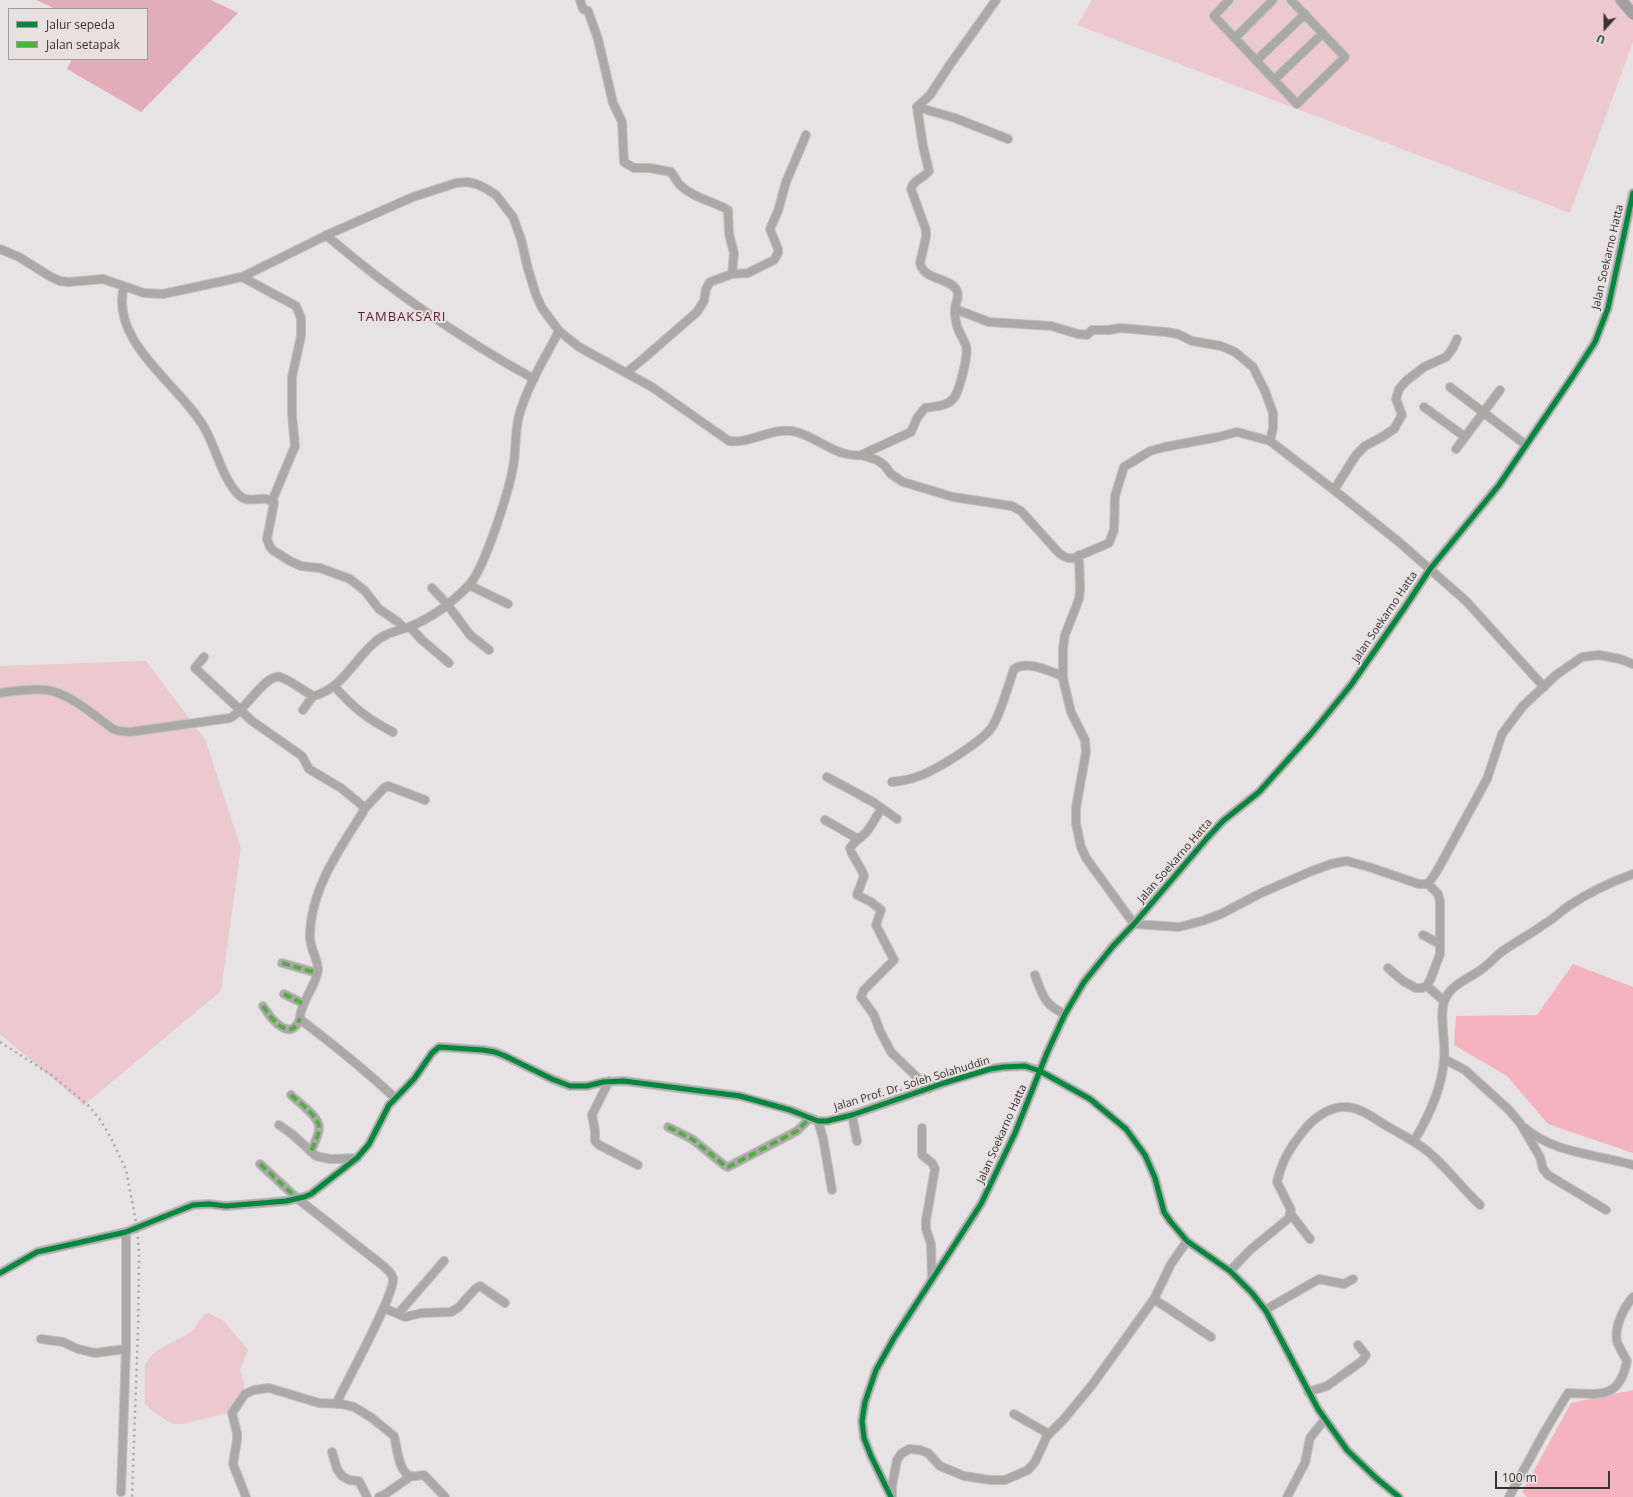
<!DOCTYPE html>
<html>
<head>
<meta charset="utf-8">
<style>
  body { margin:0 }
  #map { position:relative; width:1633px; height:1497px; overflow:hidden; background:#e7e2e3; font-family:"Open Sans",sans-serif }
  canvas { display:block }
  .legend { position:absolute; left:8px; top:8px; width:140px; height:52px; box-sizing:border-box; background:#e8e1e2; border:1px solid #a19b9c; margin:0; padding:5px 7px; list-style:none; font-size:12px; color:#363333 }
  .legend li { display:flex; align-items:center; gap:8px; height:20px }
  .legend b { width:20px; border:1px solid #a19b9c }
  .north { position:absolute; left:1585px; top:8px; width:40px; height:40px; -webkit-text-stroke:3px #e8e1e2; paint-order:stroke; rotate:201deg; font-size:11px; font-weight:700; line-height:16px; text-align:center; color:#363333 }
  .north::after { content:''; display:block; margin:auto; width:14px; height:18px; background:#363333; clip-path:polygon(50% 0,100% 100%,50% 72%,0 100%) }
  .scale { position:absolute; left:1495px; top:1471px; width:115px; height:18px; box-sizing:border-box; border:2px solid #363333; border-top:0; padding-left:5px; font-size:12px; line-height:14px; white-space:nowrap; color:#363333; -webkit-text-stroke:3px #e8e1e2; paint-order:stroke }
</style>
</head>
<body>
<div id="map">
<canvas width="1633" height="1497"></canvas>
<ul class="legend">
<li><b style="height:5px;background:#00873e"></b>Jalur sepeda</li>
<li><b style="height:5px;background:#55ac45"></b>Jalan setapak</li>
</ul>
<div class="north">U</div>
<div class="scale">100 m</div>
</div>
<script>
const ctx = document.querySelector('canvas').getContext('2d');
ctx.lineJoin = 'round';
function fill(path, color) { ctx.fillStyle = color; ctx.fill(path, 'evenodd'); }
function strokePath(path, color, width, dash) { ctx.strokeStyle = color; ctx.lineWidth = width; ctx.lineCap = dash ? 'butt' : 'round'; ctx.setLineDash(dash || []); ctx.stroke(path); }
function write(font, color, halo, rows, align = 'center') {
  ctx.font = font + ' "Open Sans",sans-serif'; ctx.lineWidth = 4; ctx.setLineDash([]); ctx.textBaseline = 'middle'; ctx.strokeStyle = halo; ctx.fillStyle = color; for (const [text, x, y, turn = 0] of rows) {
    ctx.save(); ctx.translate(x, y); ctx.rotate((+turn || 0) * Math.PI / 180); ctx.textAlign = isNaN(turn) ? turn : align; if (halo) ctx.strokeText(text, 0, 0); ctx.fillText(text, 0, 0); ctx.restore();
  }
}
fill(new Path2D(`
  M1092,0H1633V42L1570,213L1077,25Z
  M146,661L205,739L241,848L221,991L84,1105L0,1034V666Z
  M208,1313L224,1321L248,1350L240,1370L244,1383V1393L231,1412L183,1424H174L167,1421L150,1409L145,1403V1366C151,1348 179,1341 192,1331C198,1325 200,1316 208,1313Z`), '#ebc9cf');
fill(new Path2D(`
  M36,0H211L238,13L141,112L67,69L72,59H147V9H56Z`), '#e1adb8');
fill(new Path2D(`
  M1573,964L1633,987V1153L1548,1124L1507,1076L1454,1045L1456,1016L1537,1015Z
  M1633,1390V1497H1527L1522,1492L1571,1403Z`), '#f5b2bf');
const minor = new Path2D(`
  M580,0L583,9L588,11L598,39L613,103L622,122L624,162L634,168H650L671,172C674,176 677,182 680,185C693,198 713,201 728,210L729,234L734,253L732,274
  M996,0L949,66L930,95L917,107L923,146L929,171C924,178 913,180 911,189L926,230V237L920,263C924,281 951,277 957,291C960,297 955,303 955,309C955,313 955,318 956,321C957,331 963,337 966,346C969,354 959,393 953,399C946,407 934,406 925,408L917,418L911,432L861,455L877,460L884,465L891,474L903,482L953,497L1012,506L1021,511L1058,552C1063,557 1067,559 1074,558L1109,543L1114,530L1115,496L1124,467L1150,451L1165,447L1218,437L1237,432L1270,441L1334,490L1399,542L1466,601L1544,687
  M1229,0L1214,16L1297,104L1345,57L1291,0
  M1235,38L1273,0
  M1256,61L1305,14
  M1274,80L1323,33
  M917,107L955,118L1008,139
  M326,235C390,290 460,338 534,379
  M0,249L19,257L51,277L60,281L69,282L103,279L144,293L163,294L242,277L329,234L413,197L456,183L467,182L476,184L485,188L496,195L513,217L521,239L528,269L536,295L542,308L559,331L579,347L652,387L729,441C750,444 770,428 792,431C816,435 835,458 861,455
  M242,277L296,306L301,318V336L292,377V414L295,446L272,501
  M124,286C109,343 181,385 205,429C216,448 223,481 240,496C249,505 265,493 274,503L267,539L270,547L274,551L290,561L301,566L320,568L350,579L365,591L379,609L398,622L404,628
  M955,309L989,322L1051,326L1078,334L1087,335L1092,330H1109L1120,328L1166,332L1178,334L1192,341L1221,346L1235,352L1253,367L1265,391L1273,413V428L1270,441
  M626,373L643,359L697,312L704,301L706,289L710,282L732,274L748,273L774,260L778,253V249L770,229L778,211L786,182L806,135
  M1450,387L1526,445
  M1424,407L1465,437
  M1456,449L1500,390
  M1334,490L1356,455L1365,446L1382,437L1394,429L1402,415L1396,399L1399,389L1406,381L1424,367L1446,357L1453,348L1457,339
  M1079,555L1080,590L1079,599L1065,635L1063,648V679L1071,712L1085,740L1086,752L1076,808V824L1081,847L1086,858L1134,924L1179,927L1202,921L1221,914L1261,893L1312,871L1331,864L1347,861L1369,867L1419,884H1428L1437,871L1487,779L1502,734L1523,706L1556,675L1582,657L1599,655L1620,659L1633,664
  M469,585L508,604
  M432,588L447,604L470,635L489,650
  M410,627L422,640L449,663
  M204,657L195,668L252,721L302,756L309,769L341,788L364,807L363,812C339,850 310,890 310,937C310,949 318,959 318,970C317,983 302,1001 300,1016L301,1020C334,1045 365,1070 395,1098
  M334,686C355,709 366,718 393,732
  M0,693C15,691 31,688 47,690C69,693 95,716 113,729L119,731L130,732L230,718C245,711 265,674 280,677C290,680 304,691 313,696C341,690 354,660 374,643C383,634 397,631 409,627C431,618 453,602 469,585C485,568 511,486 514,461C516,446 515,431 519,416C527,386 545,358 559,331
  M303,710L313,696
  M827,777L873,802L897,819
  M892,782C901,781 910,780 919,776C936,770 982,742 992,727C1001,713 1008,686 1014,669C1028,660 1048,671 1063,676
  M882,808C877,815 873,823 868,830C863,837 855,840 850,848C851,855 861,866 864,876L857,895L871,902L881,910L876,925L894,960L864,990L861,997L874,1015L880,1031L891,1052L929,1089
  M364,809L384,788L388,786L425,800
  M825,820L858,839
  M1423,935L1440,944
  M282,963L317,973
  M1388,968L1403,981L1416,988H1422L1427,986L1431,978L1440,954V901L1438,894L1428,884
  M1035,975C1042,994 1044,1005 1065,1014
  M1427,986L1444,1001
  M284,994L304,1004
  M263,1006C271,1019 291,1044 300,1018
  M1444,1059L1465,1070L1509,1110L1520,1123L1540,1157L1543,1169L1548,1175L1606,1210
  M609,1081L592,1115L595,1131V1141L599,1145L638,1165
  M291,1095C298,1102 320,1117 319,1128C319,1136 313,1145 311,1152
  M852,1115L857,1141
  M818,1121L823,1138L832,1190
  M279,1125L292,1134L316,1156L330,1159L357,1158
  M668,1127L692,1139L724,1165L728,1167L797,1131L809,1119
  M922,1128V1155L932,1163L935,1169L926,1220V1229L931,1244L932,1279
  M1525,1128C1555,1154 1597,1154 1633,1165
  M1414,1141C1429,1116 1442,1089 1444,1059C1446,1043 1439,1016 1444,1002C1450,984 1469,979 1482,969C1489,964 1494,958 1500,953C1515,942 1531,934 1546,923C1555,918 1562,910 1570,905C1590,892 1611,882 1633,874
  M260,1164L298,1199L377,1261C382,1265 391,1271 393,1278C396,1293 345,1384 336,1404
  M1290,1213L1310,1239
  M1230,1271L1250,1250L1289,1218L1291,1210L1277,1182C1282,1160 1291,1146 1305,1129C1316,1116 1334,1103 1353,1108C1364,1110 1375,1119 1385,1125C1402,1135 1420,1143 1434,1157C1450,1172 1464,1190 1480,1205
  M0,1273L37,1252L126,1232L193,1205L209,1204L226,1206L286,1201L304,1197L311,1194L357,1158L369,1144L389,1105L414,1079L432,1053L439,1047L483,1050L495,1052L505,1056L552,1079L570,1086H587L603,1082L624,1081L740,1096L790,1110L818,1121H827L852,1115L944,1083L990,1069L1003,1067L1025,1066L1040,1071L1090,1099L1126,1129L1145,1155L1155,1178L1164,1212L1170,1221L1187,1241L1230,1271L1252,1293L1266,1311L1318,1409L1347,1450L1376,1478L1399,1497
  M1154,1299L1211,1337
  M384,1308L405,1317L422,1313L451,1312L459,1307L475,1289L480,1286L505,1303
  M1265,1310L1319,1279L1344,1284L1353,1279
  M398,1314L444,1261
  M41,1339L63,1342L78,1349L95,1353L126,1349
  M1308,1392L1327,1386L1362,1361L1366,1355L1358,1345
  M1014,1414L1049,1434
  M332,1452L337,1469L342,1476L349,1480L359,1481L367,1497
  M121,1492L126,1349V1232
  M892,1496V1486L897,1460L901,1454L909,1449L920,1450L928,1453L940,1466L964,1476L990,1480H1005L1028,1470L1035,1462L1047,1436L1064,1419L1092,1385L1154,1299L1171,1264L1187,1241
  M246,1497L233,1464L237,1440V1433L232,1413L245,1394L254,1390L269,1388L319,1403L342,1404L354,1407L372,1418L394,1436C397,1445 398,1473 411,1476C415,1477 420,1475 424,1475L445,1497
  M379,1497L384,1495L411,1476
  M891,1497L871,1456L864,1438L862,1421L865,1402L876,1370L894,1338L981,1204L1015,1133L1047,1053L1065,1014L1084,982L1113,946L1134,924L1208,837L1223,821L1259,792L1311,734L1351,685L1403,610L1430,569L1499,485L1573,376L1595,342L1608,308L1633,193
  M1287,1497L1305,1463L1310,1438L1325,1419
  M1509,1497L1545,1431L1568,1393C1600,1394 1619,1400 1627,1361C1624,1355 1619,1348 1617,1341C1614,1327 1624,1307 1633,1297`);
const major = new Path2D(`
  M1621,0L1633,14`);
strokePath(minor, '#c3c0c1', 10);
strokePath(major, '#c3c0c1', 12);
strokePath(minor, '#aba8a8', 8);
strokePath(major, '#a4a1a2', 11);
strokePath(new Path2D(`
  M0,1042L53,1076L89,1106L101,1121L111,1138L126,1170L137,1227L139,1253L138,1330L132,1497`), '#aba7a8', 2.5, [2, 4]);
strokePath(new Path2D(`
  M282,963L317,973
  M284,994L304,1004
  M263,1006C271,1019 291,1044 300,1018
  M291,1095C298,1102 320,1117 319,1128C319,1136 313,1145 311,1152
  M668,1127L692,1139L724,1165L728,1167L797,1131L809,1119
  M260,1164L298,1199`), '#55ac45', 4, [8, 4]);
strokePath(new Path2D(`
  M0,1273L37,1252L126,1232L193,1205L209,1204L226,1206L286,1201L304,1197L311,1194L357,1158L369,1144L389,1105L414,1079L432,1053L439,1047L483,1050L495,1052L505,1056L552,1079L570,1086H587L603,1082L624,1081L740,1096L790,1110L818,1121H827L852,1115L944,1083L990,1069L1003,1067L1025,1066L1040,1071L1090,1099L1126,1129L1145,1155L1155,1178L1164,1212L1170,1221L1187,1241L1230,1271L1252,1293L1266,1311L1318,1409L1347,1450L1376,1478L1399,1497
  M891,1497L871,1456L864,1438L862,1421L865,1402L876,1370L894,1338L981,1204L1015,1133L1047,1053L1065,1014L1084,982L1113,946L1134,924L1208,837L1223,821L1259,792L1311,734L1351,685L1403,610L1430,569L1499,485L1573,376L1595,342L1608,308L1633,193`), '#00873e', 5);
write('11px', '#363333', '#e8e1e2', [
  ["Jalan Soekarno Hatta",1608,257,-77],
  ["Jalan Soekarno Hatta",1385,617,-56],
  ["Jalan Soekarno Hatta",1175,861,-49],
  ["Jalan Prof. Dr. Soleh Solahuddin",912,1084,-17],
  ["Jalan Soekarno Hatta",1002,1134,-66]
]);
ctx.letterSpacing = '1px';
write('13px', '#601c2f', '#e8e1e2', [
  ["TAMBAKSARI",402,317]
]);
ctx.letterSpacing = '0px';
</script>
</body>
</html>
